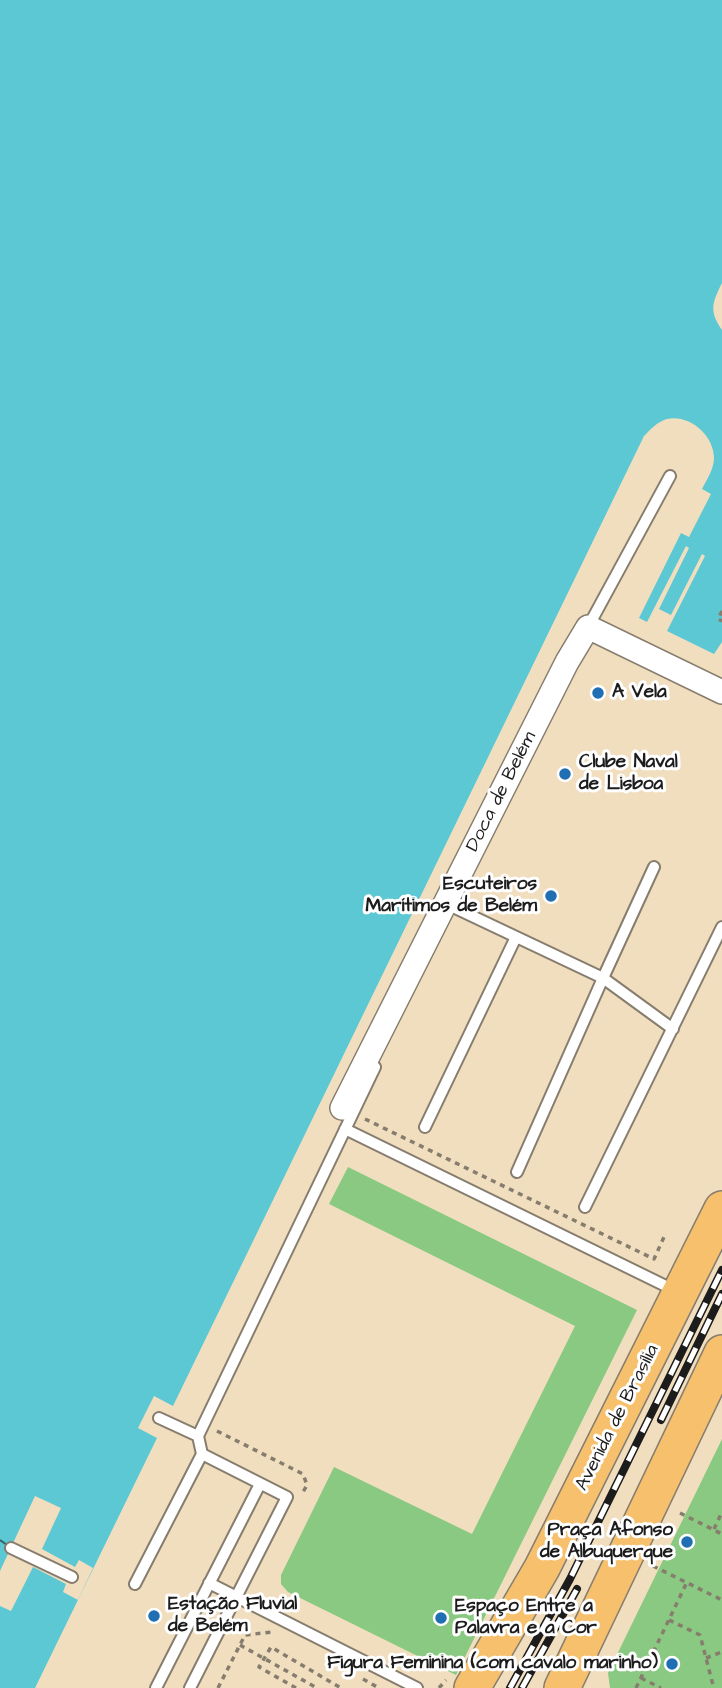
<!DOCTYPE html>
<html>
<head>
<meta charset="utf-8">
<style>
  body { margin:0 }
  canvas { display:block; background:#f1debf }
</style>
</head>
<body>
<canvas width="722" height="1688"></canvas>
<script>
const ctx = document.querySelector('canvas').getContext('2d');
ctx.lineJoin = 'round';
function fill(path, color) { ctx.fillStyle = color; ctx.fill(path, 'evenodd'); }
function strokePath(path, color, width, dash) { ctx.strokeStyle = color; ctx.lineWidth = width; ctx.lineCap = dash ? 'butt' : 'round'; ctx.setLineDash(dash || []); ctx.stroke(path); }
function write(font, color, halo, rows, align = 'center') {
  ctx.font = font + ' "Architects Daughter",sans-serif'; ctx.lineWidth = 6; ctx.setLineDash([]); ctx.textBaseline = 'middle'; ctx.strokeStyle = halo; ctx.fillStyle = color; for (const [text, x, y, turn = 0] of rows) {
    ctx.save(); ctx.translate(x, y); ctx.rotate((+turn || 0) * Math.PI / 180); ctx.textAlign = isNaN(turn) ? turn : align; if (halo) ctx.strokeText(text, 0, 0); ctx.fillText(text, 0, 0); ctx.restore();
  }
}
fill(new Path2D(`
  M348,1167L637,1310L456,1675L288,1592L281,1584V1575L334,1467L472,1534L575,1326L329,1204Z
  M722,1439V1688H610L608,1673Z`), '#89c981');
fill(new Path2D(`
  M0,0H722V283C712,303 709,311 722,330V642L714,654L667,631L705,556L702,554L671,615L659,609L689,548L686,546L647,622L639,618L681,533L689,537L711,494L702,489C707,479 714,469 714,458C714,435 689,414 667,419C657,422 651,429 644,436L173,1406L154,1396L138,1428L157,1438L35,1688H0Z`), '#5cc8d3');
fill(new Path2D(`
  M35,1496L61,1508L42,1549L75,1567L79,1560L93,1568L78,1600L63,1592L66,1584L33,1567L11,1611L0,1606V1571Z`), '#f1debf');
strokePath(new Path2D(`
  M0,1540L7,1545`), '#366165', 2, [9, 7]);
const lane = new Path2D(`
  M588,627L670,476
  M453,907L603,978L654,867
  M425,1127L516,937
  M345,1129L676,1291
  M517,1172L603,978L673,1029
  M585,1207L722,927
  M159,1418L198,1436L202,1454L287,1497L190,1688
  M198,1436L375,1067
  M11,1548L72,1577
  M209,1583L417,1688
  M135,1584L202,1454
  M156,1688L260,1484`);
const street = new Path2D(`
  M342,1108L567,662L588,627L722,692`);
const primary = new Path2D(`
  M472,1688L542,1568L722,1209
  M562,1688L722,1353`);
strokePath(lane, '#867d6e', 14);
strokePath(street, '#867d6e', 26);
strokePath(primary, '#867d6e', 38);
strokePath(new Path2D(`
  M722,611L718,619L722,621
  M365,1119L654,1259L664,1237
  M217,1431L303,1474L307,1485L302,1494
  M680,1513L722,1534
  M714,1529L722,1512
  M653,1566L722,1600
  M669,1620L700,1635L713,1685L712,1688
  M240,1645L317,1688
  M706,1658L722,1652
  M641,1678L661,1688
  M363,1679L379,1688
  M218,1688L245,1635L273,1632
  M439,1688L446,1680
  M636,1688L687,1582`), '#867d6e', 3.5, [5, 5]);
strokePath(lane, '#fff', 10);
strokePath(street, '#fff', 23);
strokePath(primary, '#f7c06c', 35);
const rail = new Path2D(`
  M661,1420L722,1294
  M510,1688L570,1579L722,1270
  M522,1688L577,1589`);
strokePath(rail, '#1c1c1c', 8);
strokePath(rail, '#fff', 5, [16]);
strokePath(new Path2D(`
  M296,1688L259,1667L271,1647L341,1688`), '#867d6e', 3.5, [5, 5]);
for (const [x, y, r, color] of [
  [598,693,7,"#1f6fb2"],
  [565,774,7,"#1f6fb2"],
  [551,896,7,"#1f6fb2"],
  [687,1542,7,"#1f6fb2"],
  [154,1616,7,"#1f6fb2"],
  [441,1618,7,"#1f6fb2"],
  [672,1664,7,"#1f6fb2"]
]) { const dot = new Path2D(); dot.arc(x, y, r, 0, 2 * Math.PI); ctx.fillStyle = color; ctx.fill(dot); strokePath(dot, '#fff', 2.5); }
write('bold 19px', '#1c1c1c', '#fff', [
  ["A Vela",612,693],
  ["Clube Naval",579,763],
  ["de Lisboa",579,785],
  ["Escuteiros",537,885,"right"],
  ["Marítimos de Belém",537,907,"right"],
  ["Praça Afonso",673,1531,"right"],
  ["de Albuquerque",673,1553,"right"],
  ["Estação Fluvial",168,1605],
  ["de Belém",168,1627],
  ["Espaço Entre a",455,1607],
  ["Palavra e a Cor",455,1629],
  ["Figura Feminina (com cavalo marinho)",658,1664,"right"]
], 'left');
write('19px', '#1c1c1c', '#fff', [
  ["Doca de Belém",502,792,-63],
  ["Avenida de Brasília",618,1418,-63]
]);
</script>
</body>
</html>
